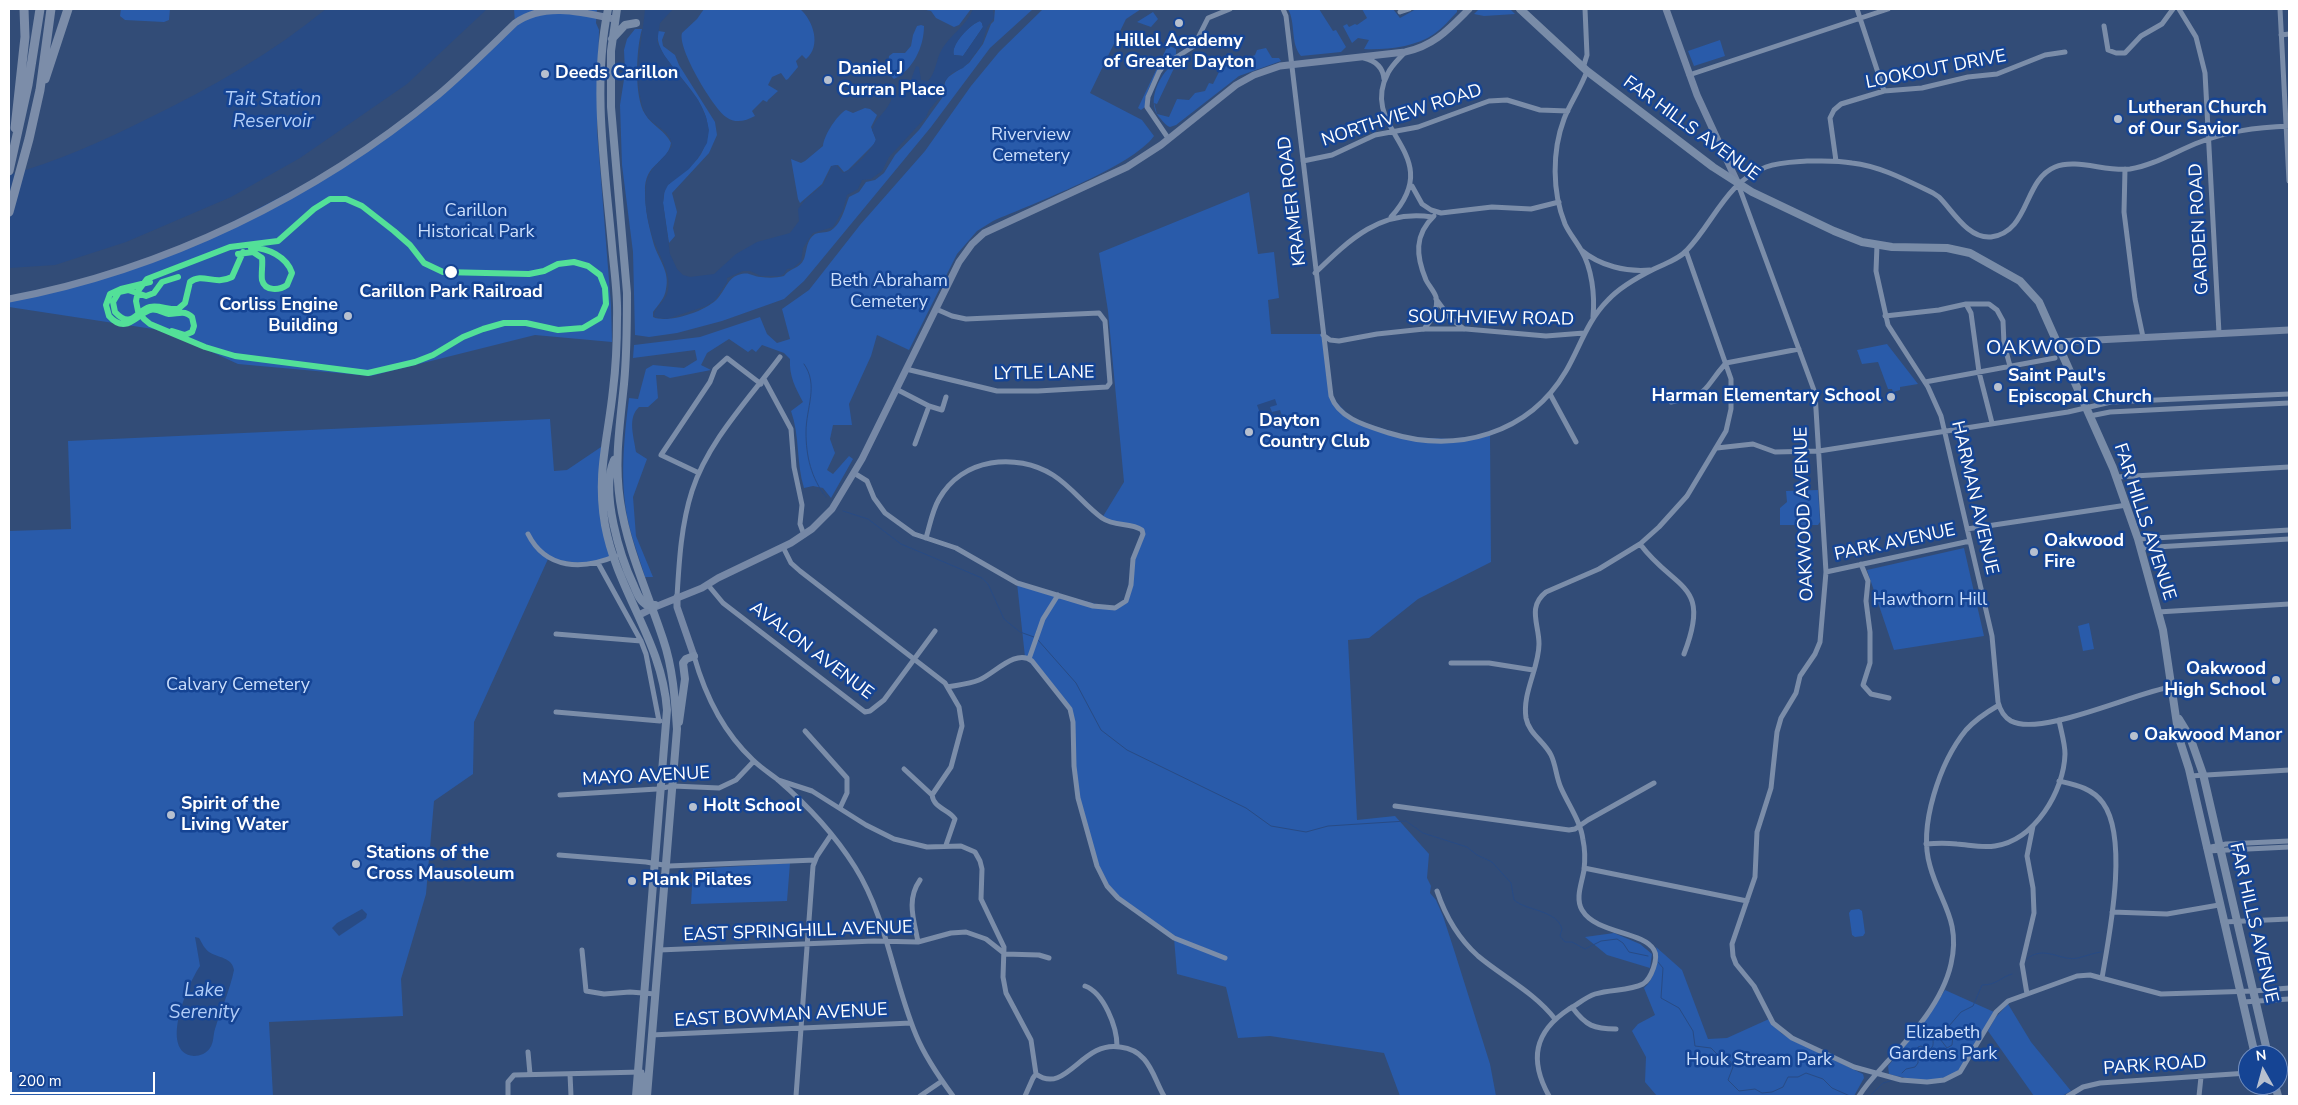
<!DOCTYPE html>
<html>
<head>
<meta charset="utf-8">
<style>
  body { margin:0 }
  #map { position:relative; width:2298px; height:1105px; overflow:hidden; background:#324c77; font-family:"Nunito Sans",sans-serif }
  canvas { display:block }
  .frame { position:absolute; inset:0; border:10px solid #fff; pointer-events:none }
  .north { position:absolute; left:2238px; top:1045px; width:50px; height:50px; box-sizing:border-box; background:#154494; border:1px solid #738fbf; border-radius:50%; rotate:353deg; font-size:14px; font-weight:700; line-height:20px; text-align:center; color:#fff }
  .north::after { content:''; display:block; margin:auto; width:18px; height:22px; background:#b7c0cf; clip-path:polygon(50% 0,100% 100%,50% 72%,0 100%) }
  .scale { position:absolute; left:10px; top:1072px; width:145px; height:22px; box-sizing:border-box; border:2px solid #fff; border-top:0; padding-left:6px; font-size:15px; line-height:18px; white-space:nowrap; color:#fff; -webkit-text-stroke:4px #154494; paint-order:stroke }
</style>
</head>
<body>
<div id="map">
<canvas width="2298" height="1105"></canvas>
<div class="frame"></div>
<div class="north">N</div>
<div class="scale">200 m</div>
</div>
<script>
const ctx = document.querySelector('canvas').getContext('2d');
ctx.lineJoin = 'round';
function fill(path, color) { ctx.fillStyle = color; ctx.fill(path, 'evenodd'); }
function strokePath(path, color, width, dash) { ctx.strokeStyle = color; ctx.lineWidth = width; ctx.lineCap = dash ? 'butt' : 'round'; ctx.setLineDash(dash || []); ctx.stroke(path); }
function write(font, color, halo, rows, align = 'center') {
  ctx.font = font + ' "Nunito Sans",sans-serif'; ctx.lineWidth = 5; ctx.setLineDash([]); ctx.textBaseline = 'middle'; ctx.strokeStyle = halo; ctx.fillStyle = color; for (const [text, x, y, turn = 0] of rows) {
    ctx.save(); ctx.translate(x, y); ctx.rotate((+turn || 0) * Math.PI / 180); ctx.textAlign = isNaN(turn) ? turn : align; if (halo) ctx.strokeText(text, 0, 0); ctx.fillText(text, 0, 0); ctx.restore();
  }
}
fill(new Path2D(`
  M121,9H170L169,20L164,22L125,20L120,16Z
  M514,9H597L596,23L599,30L597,130L611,305L612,342L535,335L371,376L238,364L166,331L9,307V299L43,293L188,245L327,173L417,111L515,23Z
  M704,9H800C813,20 822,46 806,59L802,55L796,61L798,67L788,79L786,80L781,73L772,77L768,85L778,91L768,100L767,102L763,100L752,111L755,116C745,121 736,124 726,117C713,108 677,48 682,33L697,19Z
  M921,9H971L959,25L954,27L936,18L931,11Z
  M995,9H1033L990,48L931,127L804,281L784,299L722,321L677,333L649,337L635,335L633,252L622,165L620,105L625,73L624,50L627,39L635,29H642C636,49 634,97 645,114C652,126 665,130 671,143C667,165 644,162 645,192C645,211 649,227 654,245C659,260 670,272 666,289C665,298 658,305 653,312V317C668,324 707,311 718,298C725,290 728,278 738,275C750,271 750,276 761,277C769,278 776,278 784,276C789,268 800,269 804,259C807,251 806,240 815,234C819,232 826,233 830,231C841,225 845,208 849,197L859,192L866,182L875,180L884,173L895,155L919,130L942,98L945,82L948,77L969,63L983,44L991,24L994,21Z
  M1043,9H1141L1126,19L1090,93L1142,120L1154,136C1132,167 1032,204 993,221L977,231L957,254L909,350L877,335L871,356L849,404L852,425H833L830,439L835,453L827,470L833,474L849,456L853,459L831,498L823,488L813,486L804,488C796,462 800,436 791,411L803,402C795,387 789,376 790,359L784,353L762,345L756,352L752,349L748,352L729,339L707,353L701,365L711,370L670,378L664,375H656L658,398L648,407H639C627,418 634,437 636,452L647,459L633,497L636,536L653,577H645C640,560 633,542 629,525C619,483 624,439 629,398L638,399L646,369L653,365L684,368L697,360L695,350L633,358L634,345L700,337L760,317L767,334L777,343L790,339L782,309L809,290L860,225L925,151L971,86L999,52Z
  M1288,9H1319L1333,31L1336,30L1346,47L1341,52L1301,56C1290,43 1296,23 1288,9Z
  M1362,9H1393L1400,18L1416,9H1457V12C1450,19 1443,28 1434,34C1416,47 1386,50 1364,49L1369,40L1358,38L1352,43L1343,26L1347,24L1349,27L1355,24L1357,25L1367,18Z
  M1479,9H1510L1515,14L1484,16L1474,14Z
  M1153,12L1158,19L1151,27L1137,22Z
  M980,21L982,23L983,27L963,56L954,55C950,45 970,24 980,21Z
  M921,25L924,26C924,47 913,70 894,79L887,72L889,56L893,53H905L911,46L913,35L917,26Z
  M658,31L665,32L662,40L663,46L675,55L679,65L715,122L717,135L709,153L672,193L677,212L673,228L675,236L669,243L663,203L665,188C676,175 692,169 701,154C732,102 651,67 658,31Z
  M1720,40L1725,56L1694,66L1688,51Z
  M1168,45L1176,49V55C1160,66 1145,87 1145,107L1141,110L1138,108Z
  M1266,48L1272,58H1279L1281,61L1239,76L1176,125L1170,127C1165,125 1163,121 1159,117C1148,104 1156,82 1167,70C1171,66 1178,62 1183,59L1180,65L1176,64L1157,104L1154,103L1157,114L1169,117L1177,99L1189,100L1195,93L1205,91L1209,83L1213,84L1221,68L1255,55L1257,50Z
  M865,108L870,109L877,115L871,127L876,140L874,144L848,170L844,172L838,165L831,166L822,184L800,203L798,199L791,159L801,163L805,161L823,146C824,135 837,115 846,110L853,113Z
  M1249,192L1258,254L1274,252L1279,298L1268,300L1271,334H1323L1331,396L1351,418L1407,437L1452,439L1490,434L1491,562L1418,599L1369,638L1348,640L1357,820L1395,816L1429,854L1427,878L1431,886L1430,893L1436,900L1443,916L1455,953L1490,1064L1496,1096H1400L1384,1053L1270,1036L1238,1038L1226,987L1177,974L1174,938L1128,906L1100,875L1078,798L1070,709L1025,657L1017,583L1111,608L1126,601L1132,565L1143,531L1102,518L1124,482L1108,311L1099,253Z
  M1887,344L1918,384L1900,387V390L1893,392L1892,389H1888L1878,362L1862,364L1857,350Z
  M550,419L554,471L567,470L604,445L601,475L613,557L587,564L548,559L474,722L473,774L434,801L426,894L401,979L403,1016L269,1022L273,1096H9V531L71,529L68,441Z
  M1818,490L1820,522L1818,525H1780V508L1787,502L1786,491Z
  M1964,548L1984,636L1894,650L1867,570Z
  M2089,623L2094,649L2083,651L2078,626Z
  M790,863L787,901L691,904L693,869Z
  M1859,909L1862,911L1865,933L1863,936L1855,937L1852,935L1849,913L1851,910Z
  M1614,933L1640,944L1652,954L1650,968L1607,955L1585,937Z
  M1656,947L1682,970L1708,1039L1727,1038L1769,1019L1781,1033L1792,1040L1863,1074L1864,1078L1854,1096H1657L1645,1082L1646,1057L1632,1031L1638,1024L1655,1015L1644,988C1654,980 1660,959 1656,947Z
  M1945,990L1994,1012C1988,1023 1968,1063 1960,1069C1940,1086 1911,1080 1889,1074L1888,1066L1920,1028Z
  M2008,1004L2031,1042L2071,1091L2062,1096H2034L1988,1031L1995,1018Z`), '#295baa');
fill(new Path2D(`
  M326,9H487L407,84L300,158L231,197L126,242L55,265L9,268V175C58,161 103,141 149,118C211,88 272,53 326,9Z
  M645,9H673L660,23L657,42L664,55L698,100L706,117L709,130L707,143L697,159L689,169L668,185L664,193L663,203L670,254L677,269L683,275L690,277L714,274L736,254L757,242L790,233L799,221L798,209L806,199L823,185L832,166L836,165L843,173C852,171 874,148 876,139L872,130C875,117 889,111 892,97L907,91L916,66L919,67L921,80L928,81C936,73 936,59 942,49C951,34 967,25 973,9H993L994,18L987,27L982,44L969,62L963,68L952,73L945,81L939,98L929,110L926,117L889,157L882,171L871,179L862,180L858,189L847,195L843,210L833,227L813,233L810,237L803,248L801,261L793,268L787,269L784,274L780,276H761L750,271H743L727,278V282L714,301L706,306L667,319L655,317L654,314C657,305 666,301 668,291C671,275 663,263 657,248C649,231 642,198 647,180C651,166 665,158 672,146C671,128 650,126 644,111C632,76 642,44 645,9ZM980,21L982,23L983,27L963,56L954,55C950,46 970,24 980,21Z
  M1275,399L1277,405L1270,407L1272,412L1280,410L1282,416L1263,422L1257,405Z
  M362,909L367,914L366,918L339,936L332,928L337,923Z
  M195,937L199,938C202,943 204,948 209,952C218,958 232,957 234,970C230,990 221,1009 215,1029C213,1035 214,1042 210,1048C207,1053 200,1056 194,1056C158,1053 188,983 200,966Z`), '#284b85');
strokePath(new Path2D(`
  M804,364C819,385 806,408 806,432C806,456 811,478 826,497
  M843,511L868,519L901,544L982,578L988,584L1004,619L1020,632L1034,637
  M1038,640L1076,683L1101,730L1127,750L1246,808L1271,826L1306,832L1328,826L1406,821L1423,833L1467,847L1477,855L1492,862L1511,883L1514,900C1527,911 1557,910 1562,929L1560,936L1565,942H1572L1585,949L1601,941L1617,939L1623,943L1629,952L1648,956
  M2027,959C2044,944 2061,962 2078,958C2086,956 2093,953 2101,952
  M1658,962L1663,968L1661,998L1679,1008L1693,1031L1695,1046L1711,1048L1718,1055L1730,1061L1733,1067L1728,1080L1739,1091L1755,1089L1762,1093L1772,1092L1783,1087L1788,1077H1798L1806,1073L1823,1079L1832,1088L1850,1096
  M1902,1073L1906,1069L1915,1067L1918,1063V1047L1921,1046L1928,1050C1936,1047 1932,1041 1933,1034L1937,1035L1947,1048L1952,1045L1953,1036L1949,1026L1961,1012L1973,1006L1982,985C1997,985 2001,977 2012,974
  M1870,1096L1883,1083L1890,1081`), '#284b85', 1);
strokePath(new Path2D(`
  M1283,9L1286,16L1331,396C1339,419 1367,426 1389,433C1457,454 1529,434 1566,371C1580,347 1587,321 1608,300C1620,287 1638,277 1654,269C1666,263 1678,260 1687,250C1714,222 1726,182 1766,167C1779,162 1793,162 1807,161C1822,161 1837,160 1852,163C1880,166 1908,181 1933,193L1939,197C1953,211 1968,239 1991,237C2030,232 2023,180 2055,167C2076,158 2106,172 2130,169C2155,165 2176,151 2200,142C2228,131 2259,127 2289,126
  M1857,9L1884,91
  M2179,9L2196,37L2205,73L2219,333
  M2280,9L2289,181
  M1400,12L1409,9
  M2104,26L2108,50L2116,53H2125L2141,36L2162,24L2173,9
  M2281,35L2289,34
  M1364,58C1376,61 1383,67 1384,79
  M1583,68L1587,55L1585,9
  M1587,71C1581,88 1570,103 1564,119C1552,151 1552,192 1565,224C1569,233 1576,241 1581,250C1592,268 1595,295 1593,317
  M1689,75L1888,9
  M1168,138L1147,107L1148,97L1159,72L1164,65L1194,46L1208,18L1230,9
  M1303,161L1332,155L1375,135L1418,127L1489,101L1507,100L1540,110L1568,111
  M1836,161L1830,118L1834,110L1841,104L1884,91L1922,88L1968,77L1997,74L2045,55L2065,52
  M2125,169L2124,212L2135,299L2143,337
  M1738,184L1815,393L1826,572L1820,642L1815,654L1800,676L1796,693L1781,718L1777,732L1771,788L1757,832L1755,877L1732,944L1733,956L1736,964L1754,986L1773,1023L1792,1038L1854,1067L1901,1080L1927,1082L1944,1080L1960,1072L1996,1012L2008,1001L2077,976L2090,975L2161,994L2254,991L2289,988
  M1412,186L1422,204L1431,210L1441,213L1492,207L1531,209L1559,202
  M1391,217C1449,153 1357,131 1388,73C1392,65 1399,59 1405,52
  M1877,245L1876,271L1888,325L1928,387L1941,416L1992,636L1998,702C2000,710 2004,717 2011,721C2041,737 2136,692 2171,687
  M1581,250C1600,266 1626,272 1650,270
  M1315,273C1350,239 1381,209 1432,217
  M1436,299L1450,318L1464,329
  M1966,304L1971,313L1979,372L1992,423
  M1885,316L1939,310L1966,304H1989L1997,310L2003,321L2004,344L2010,366
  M1424,329C1431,321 1439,308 1436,297C1434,291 1429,286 1426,280C1416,256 1414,235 1434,216
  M1323,335L1330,340L1339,341L1377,334L1424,329H1466L1546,336L1584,333
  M906,369L997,391H1038L1107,387L1110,383L1105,321L1099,313L966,319L952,316L936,309
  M764,379L791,429L794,467L802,505L800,524L804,535
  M1925,382L2055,358
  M896,389L929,406L915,444
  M1550,394L1576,442
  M1671,402C1712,394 1701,391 1726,363L1799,349
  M929,406L942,410L946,397
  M2090,416L2110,412L2289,403
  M1717,448L1753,444L1775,452L1819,451L2068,412L2111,402L2289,394
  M699,473L661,455L710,382L715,369L727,358L761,384
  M854,473L867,481L874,498L885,513L914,534L956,548L1017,583L1093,606L1115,608L1126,601L1131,585L1133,559L1143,534L1142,530C1130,522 1115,527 1102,518C1084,505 1072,487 1053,475C1016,452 962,458 939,499C932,511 930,525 926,538
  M2117,477L2289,467
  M1967,529L2127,505
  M528,534C546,570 583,570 616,556
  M2138,539L2289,530
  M1640,544C1675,591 1712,582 1684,654
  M783,547L791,563L800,571L945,683L959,707L962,726L951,767L932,795C934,809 949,809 955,819L946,845
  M2140,548L2289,539
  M598,563L641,641L646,654L659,721
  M1861,564L1868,581L1866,601L1870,632V663L1863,685L1871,694L1889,698
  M1826,572L1970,541
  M708,585L723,603L865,712L870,711L884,700L935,631
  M677,597C679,563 681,525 692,491C708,441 749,399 780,357
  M2158,612L2289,604
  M556,634L641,641
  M694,656C705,695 723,732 753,760C760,767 769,773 777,779C806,804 835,835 855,867C887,918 893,980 916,1035C925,1057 939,1077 953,1096
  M1029,659L1043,619L1058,595
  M1451,663H1489L1533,670
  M948,687C958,685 969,684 979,680C994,674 1016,648 1032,661L1070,709L1073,722L1074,766L1078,798L1097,866L1107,886L1118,898L1174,938L1225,958
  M556,712L660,721
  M805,731L847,778V793L840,808
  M904,769L932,795
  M2190,776L2289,770
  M778,780L812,791L866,825L894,839L927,847L961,846L975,852L980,861L982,869L981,899L1004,947L1003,977L1006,993L1031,1040L1036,1074C1066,1096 1082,1040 1120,1047C1129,1048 1138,1052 1144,1059C1153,1069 1157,1084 1164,1096
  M2059,781C2076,785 2092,788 2103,803C2129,839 2109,936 2102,978
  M560,795L657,789L673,786L719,788L736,780L754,761
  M1395,806L1569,830L1575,829L1588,820L1654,783
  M1926,844C1937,843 1947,843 1957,844C1970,845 1982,848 1995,846C2035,840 2064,791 2065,754C2065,743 2061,731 2059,720
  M2206,848L2226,844L2289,841
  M2207,851L2289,847
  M559,855L646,862L669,866L815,860
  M1584,868L1747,901
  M1437,891C1445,915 1459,939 1478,956C1503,977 1534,992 1555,1019
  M2112,912L2167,914L2219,905
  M2223,922L2289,919
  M918,942C914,920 906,900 920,880
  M582,950L586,991L604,994L630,992L655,994
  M659,950L874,941L918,942L951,933L966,932L986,939L1005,954L1039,955L1049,958
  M1085,986C1104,993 1117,1027 1117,1046
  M2027,994L2022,964L2034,913L2033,888L2027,856L2033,826
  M2243,1002L2289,999
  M1572,1007C1586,1026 1594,1029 1616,1029
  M651,1035L911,1023
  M528,1052L530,1074
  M2278,1070L2289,1069
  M570,1074L571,1096
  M508,1096V1082L514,1075L642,1072
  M796,1096L813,866L817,856L831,835
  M920,1096L942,1081
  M1025,1096L1033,1078L1036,1074
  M1549,1096C1529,1060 1534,1032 1569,1009C1578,1004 1586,997 1595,994C1611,989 1629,991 1643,984C1651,979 1659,958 1654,950C1643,931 1596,934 1582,910C1575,898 1582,883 1584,870C1585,861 1585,849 1583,840C1581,822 1568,804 1561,788C1556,777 1556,765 1551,755C1544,741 1529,734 1526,718C1522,693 1539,668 1539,644C1539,624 1527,607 1546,592L1599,569L1640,544L1659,527L1687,496L1726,431L1731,409V379L1686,251
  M1859,1096C1867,1083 1877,1073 1888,1061C1913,1035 1943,1000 1951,964C1961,920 1940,903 1930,866C1918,826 1940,762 1966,730C1975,720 1987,712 1999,705
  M2068,1096L2083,1087L2100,1083L2248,1073
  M2199,1096L2201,1077`), '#7b8da9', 5);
strokePath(new Path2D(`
  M1666,9L1697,95L1738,184
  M9,299C164,270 316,196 438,95C465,72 490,47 515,23C544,2 582,12 614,19
  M2058,342L2289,330
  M677,597V607L694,656
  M655,607L702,588L718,578L791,543L812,529L832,509L862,459L959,262L972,244L984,233L1127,167L1161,145L1236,85L1254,75L1280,66L1405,52C1434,46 1449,29 1469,9
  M639,615L649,610`), '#7688a6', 7);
strokePath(new Path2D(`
  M608,9C592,86 605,168 612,246C614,270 618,294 617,318C617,342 616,366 613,390C608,439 596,474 605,525C617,591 662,641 667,710L636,1096
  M617,9L611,51V107L627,293C627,323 627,353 624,384C620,424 614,461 620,501C627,549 648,593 663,639C673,668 675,699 677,729L647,1096
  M1520,9L1587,71L1713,167L1752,192L1834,231L1862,242L1892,247L1947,248L1970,253L2020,281L2039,302L2113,468L2138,539L2163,630L2179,738L2189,769L2255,1055
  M612,39L625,25L636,23
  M614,460C600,492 620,557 634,586C637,593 640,602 647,605
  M2179,719L2190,737L2203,774L2268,1055
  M679,722L685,679L683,663L686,659L694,656
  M642,1076L643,1096
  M2262,1085L2264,1096
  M2275,1085L2278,1096`), '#798ca8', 8);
strokePath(new Path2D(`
  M45,79L68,9
  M15,128L25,37L24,9
  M9,171L28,85L40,9
  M9,212L29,139L40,90L51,9`), '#7c8da9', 9);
strokePath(new Path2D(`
  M647,605H655`), '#798ca8', 8);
strokePath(new Path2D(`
  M330,199H346L362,206L394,231L410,245L424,263L443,272L529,274L544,271L558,264L574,262L588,266L600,275L605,288L606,304L600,318L583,328L558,330L526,323H504L483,329L463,337L433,355L415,362L368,373L235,356L205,347L150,324L144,319L138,311L136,301L138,291L147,279L230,247L278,241L314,209Z
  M238,254L253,252L262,258C263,265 261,273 262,280C265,292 280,290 287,285L292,273C287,257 267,247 251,248
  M178,277L162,282L154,293L146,296L128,290L119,292L113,302L115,312C132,330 135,311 150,307C159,305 169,310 178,309L185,303L190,282C203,272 214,286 232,277L243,252
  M150,282L121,289L110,294L106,305L109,316C126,335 136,315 150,310C157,308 163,313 169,314C175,314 180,312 185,313C189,314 189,315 192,317L194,326L192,332L185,335L172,331`), '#53e098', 6);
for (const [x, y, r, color] of [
  [1179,23,5,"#b7c0cf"],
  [545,74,5,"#b7c0cf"],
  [828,80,5,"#b7c0cf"],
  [2118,119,5,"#b7c0cf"],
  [451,272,7,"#fff"],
  [348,316,5,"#b7c0cf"],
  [1998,387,5,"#b7c0cf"],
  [1891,397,5,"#b7c0cf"],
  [1249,432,5,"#b7c0cf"],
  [2034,552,5,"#b7c0cf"],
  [2276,680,5,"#b7c0cf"],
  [2134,736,5,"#b7c0cf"],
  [693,807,5,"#b7c0cf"],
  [171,815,5,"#b7c0cf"],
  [356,864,5,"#b7c0cf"],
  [632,881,5,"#b7c0cf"]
]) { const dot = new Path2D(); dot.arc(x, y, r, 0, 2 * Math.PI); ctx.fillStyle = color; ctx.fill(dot); strokePath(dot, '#154494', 2); }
write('bold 18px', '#fff', '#154494', [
  ["Hillel Academy",1179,42,"center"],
  ["of Greater Dayton",1179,63,"center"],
  ["Daniel J",838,70],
  ["Curran Place",838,91],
  ["Deeds Carillon",555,74],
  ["Lutheran Church",2128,109],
  ["of Our Savior",2128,130],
  ["Corliss Engine",338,306,"right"],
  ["Building",338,327,"right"],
  ["Saint Paul's",2008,377],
  ["Episcopal Church",2008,398],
  ["Harman Elementary School",1881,397,"right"],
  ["Dayton",1259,422],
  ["Country Club",1259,443],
  ["Oakwood",2044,542],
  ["Fire",2044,563],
  ["Oakwood",2266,670,"right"],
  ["High School",2266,691,"right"],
  ["Oakwood Manor",2144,736],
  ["Spirit of the",181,805],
  ["Living Water",181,826],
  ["Holt School",703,807],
  ["Stations of the",366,854],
  ["Cross Mausoleum",366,875],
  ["Plank Pilates",642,881]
], 'left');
write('18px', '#fff', '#154494', [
  ["LOOKOUT DRIVE",1936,70,-11],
  ["NORTHVIEW ROAD",1402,116,-18],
  ["FAR HILLS AVENUE",1691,129,36],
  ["KRAMER ROAD",1293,201,-97],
  ["GARDEN ROAD",2200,229,-93],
  ["SOUTHVIEW ROAD",1491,319,1],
  ["LYTLE LANE",1044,374,-1],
  ["HARMAN AVENUE",1974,498,77],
  ["OAKWOOD AVENUE",1805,514,-92],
  ["FAR HILLS AVENUE",2144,522,72],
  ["PARK AVENUE",1895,543,-12],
  ["AVALON AVENUE",811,651,37],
  ["MAYO AVENUE",646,777,-3],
  ["FAR HILLS AVENUE",2253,923,77],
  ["EAST SPRINGHILL AVENUE",798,932,-2],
  ["EAST BOWMAN AVENUE",781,1016,-3],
  ["PARK ROAD",2155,1066,-4]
]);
write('18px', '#ccdffc', '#154494', [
  ["Riverview",1031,136],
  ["Cemetery",1031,157],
  ["Carillon",476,212],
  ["Historical Park",476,233],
  ["Beth Abraham",889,282],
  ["Cemetery",889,303],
  ["Hawthorn Hill",1930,601],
  ["Calvary Cemetery",238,686],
  ["Elizabeth",1943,1034],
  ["Gardens Park",1943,1055],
  ["Houk Stream Park",1759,1061]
]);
write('bold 18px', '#fff', '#154494', [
  ["Carillon Park Railroad",451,293]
]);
write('italic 19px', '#b1cdf8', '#154494', [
  ["Tait Station",273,100],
  ["Reservoir",273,122],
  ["Lake",204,991],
  ["Serenity",204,1013]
]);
ctx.letterSpacing = '1px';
write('20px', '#fff', '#154494', [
  ["OAKWOOD",2044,349]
]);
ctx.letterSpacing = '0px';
</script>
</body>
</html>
